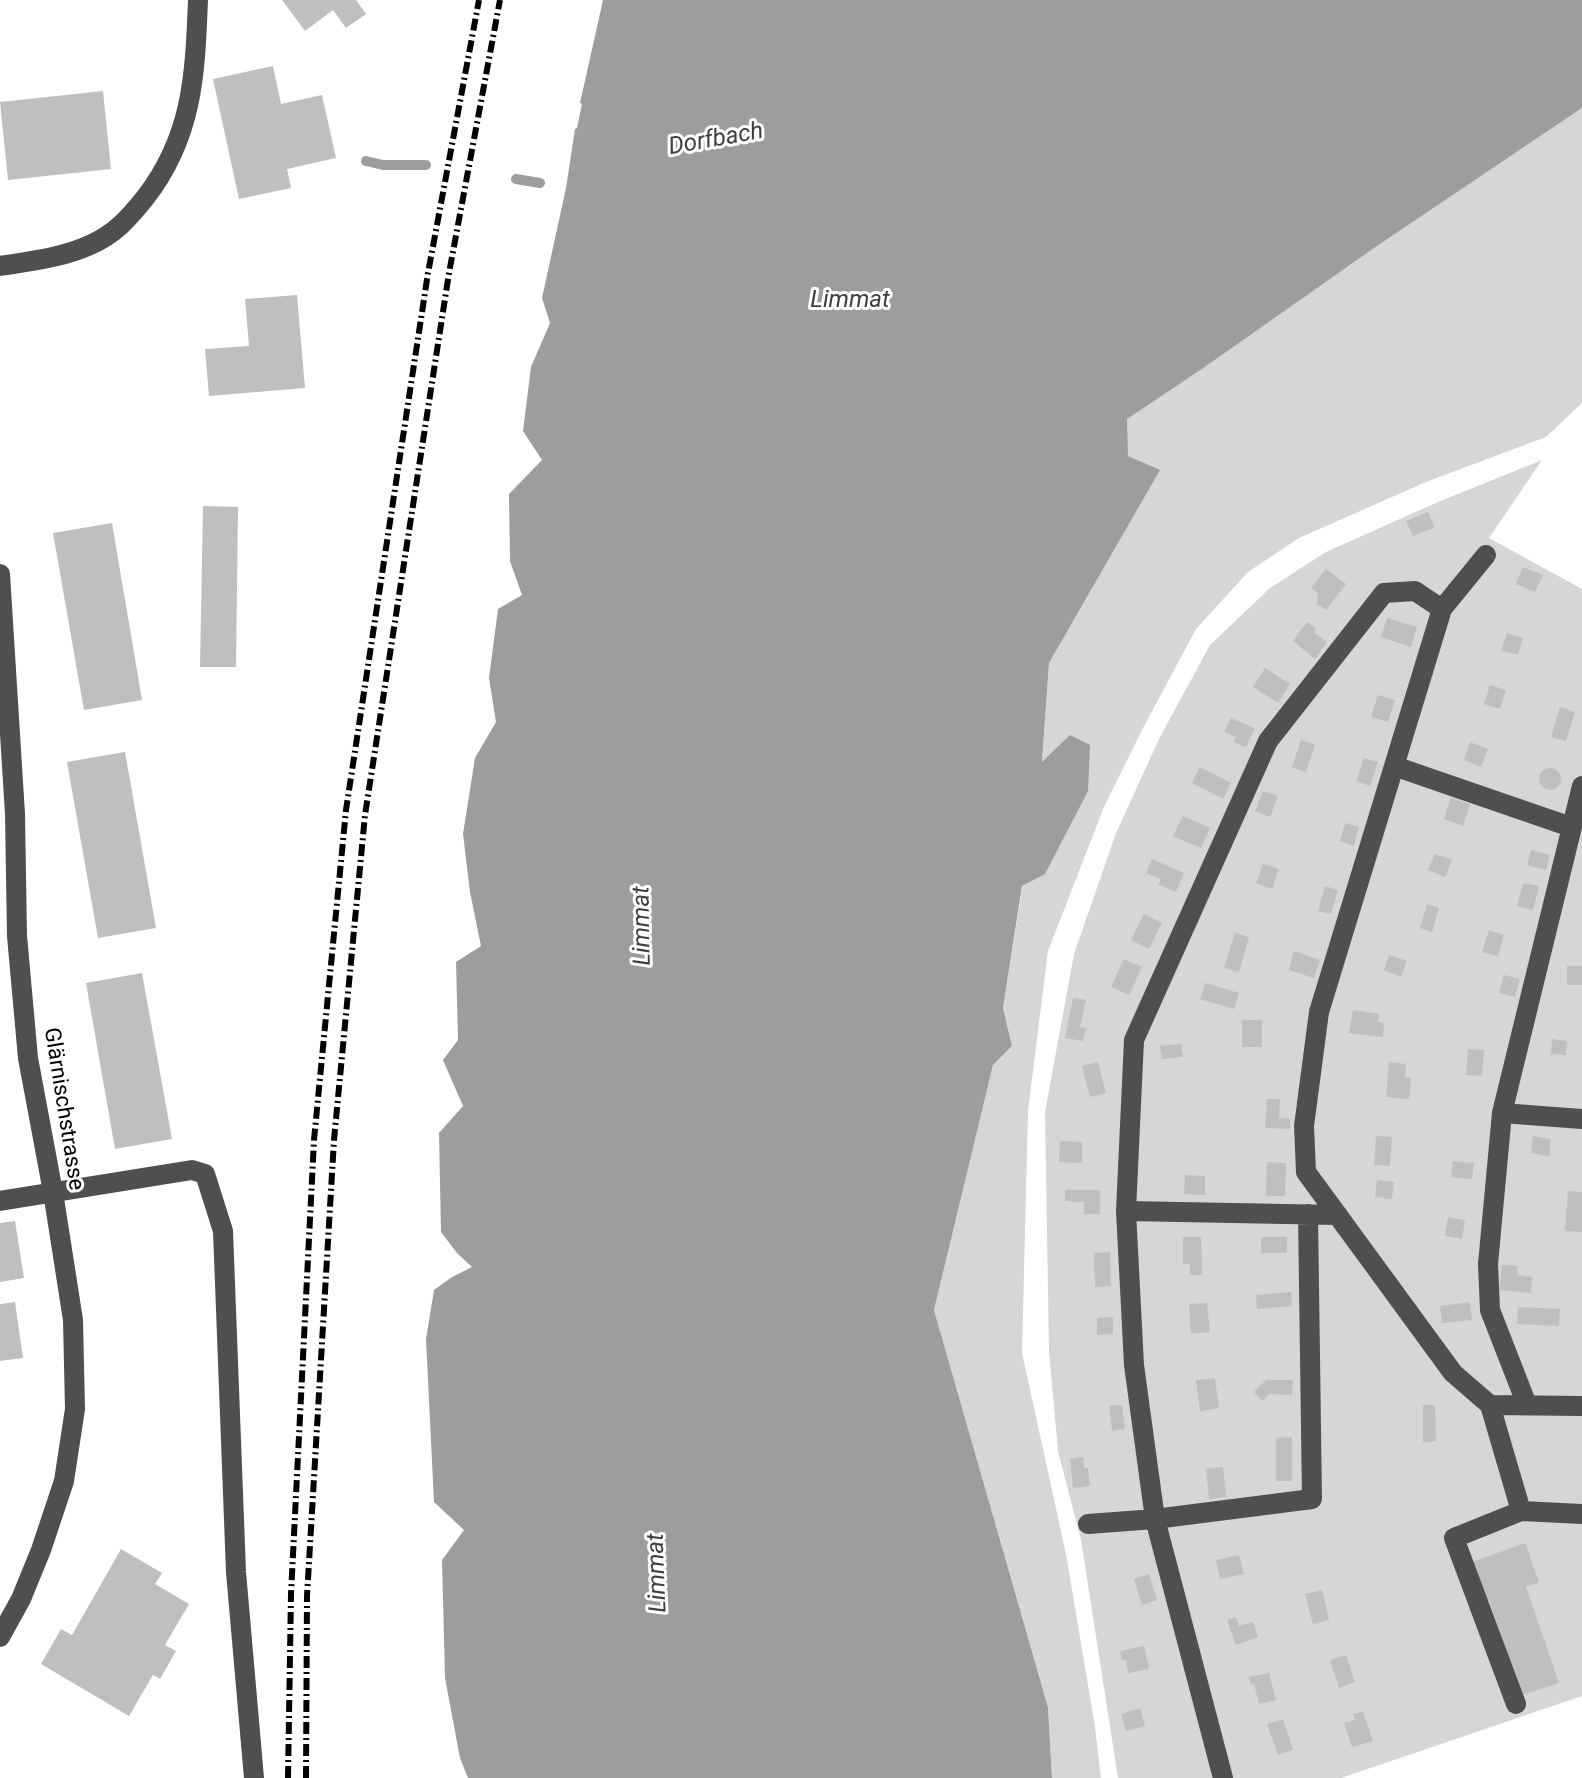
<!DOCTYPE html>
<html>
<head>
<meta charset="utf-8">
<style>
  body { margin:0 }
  canvas { display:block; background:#fff }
</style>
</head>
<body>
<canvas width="1582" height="1778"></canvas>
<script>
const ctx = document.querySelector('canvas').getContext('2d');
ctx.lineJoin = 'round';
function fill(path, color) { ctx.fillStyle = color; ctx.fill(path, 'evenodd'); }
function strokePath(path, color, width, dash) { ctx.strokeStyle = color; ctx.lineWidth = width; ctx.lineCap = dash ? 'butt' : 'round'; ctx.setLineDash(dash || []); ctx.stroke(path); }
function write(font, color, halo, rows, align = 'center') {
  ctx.font = font + ' Roboto,sans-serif'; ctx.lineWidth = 6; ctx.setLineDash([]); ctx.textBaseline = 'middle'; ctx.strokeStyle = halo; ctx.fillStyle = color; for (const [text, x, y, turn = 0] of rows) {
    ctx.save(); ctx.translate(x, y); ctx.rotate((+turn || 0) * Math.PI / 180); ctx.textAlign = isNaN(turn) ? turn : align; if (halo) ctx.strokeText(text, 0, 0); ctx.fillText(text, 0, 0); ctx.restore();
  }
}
fill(new Path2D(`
  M1582,108V403L1546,437L1426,482L1299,538L1248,572L1196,629L1143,728L1104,807L1048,951L1028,1111L1022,1353L1066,1554L1095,1727L1101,1778H1052L1048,1706L934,1310L993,1065L1012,1046L1003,1008L1042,764L1049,663L1159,471L1128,456L1126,419L1202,369L1377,246Z
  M1542,460L1489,538L1582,589V1696L1341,1778H1118L1081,1540L1058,1451L1049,1351L1045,1112L1074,954L1116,833L1160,737L1210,645L1270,588L1326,552L1438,502Z`), '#d6d6d6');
fill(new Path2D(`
  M603,0H1582V108L1377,246L1202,369L1127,419L1128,456L1160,470L1049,663L1042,762L1070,735L1090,745L1088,791L1045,874L1022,886L1003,1008L1012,1046L993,1065L934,1310L1048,1707L1052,1778H468L460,1758L445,1678L442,1560L464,1530L434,1502L426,1339L434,1290L452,1277L472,1267L457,1253L441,1232L439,1133L463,1106L443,1060L458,1040L456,962L481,946L470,892L463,834L475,758L496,722L489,678L498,609L522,595L510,561L509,494L542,460L523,431L531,367L550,323L542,298L566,188L575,129L577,128L582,104L580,103Z`), '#9d9d9d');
strokePath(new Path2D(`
  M366,161L383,165H426
  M516,179L540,183`), '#9d9d9d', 10);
fill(new Path2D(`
  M282,0H356L366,14L346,28L333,10L305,31Z
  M273,66L281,104L322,95L336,158L287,169L291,188L239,199L213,79Z
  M103,91L111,169L8,180L0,102Z
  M297,295L305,388L209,396L205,349L249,346L245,299Z
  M203,506L238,507L236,667H200Z
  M1428,512L1435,527L1413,536L1406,521Z
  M112,523L142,700L84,710L53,533Z
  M1523,567L1543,575L1535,592L1516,584Z
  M1326,569L1346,584L1326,610L1317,604L1318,593L1311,588Z
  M1387,618L1417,627L1411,647L1381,637Z
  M1307,622L1316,629L1314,632L1327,642L1315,659L1293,641Z
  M1507,633L1523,638L1518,655L1501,651Z
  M1265,668L1290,684L1278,703L1253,687Z
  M1490,685L1506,690L1500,709L1484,704Z
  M1378,695L1395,700L1388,722L1371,717Z
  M1560,707L1575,712L1566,741L1551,737Z
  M1231,718L1255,728L1246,747L1233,742L1236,737L1224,732Z
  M1301,740L1315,745L1306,772L1292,767Z
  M1470,742L1488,749L1481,767L1464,760Z
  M125,752L156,928L98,938L67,762Z
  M1364,758L1378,762L1370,786L1356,781Z
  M1200,767L1231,783L1223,799L1192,783Z
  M1539 779a11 11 0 1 1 22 0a11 11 0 1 1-22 0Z
  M1263,791L1278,796L1270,817L1255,811Z
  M1451,798L1470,804L1463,826L1444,819Z
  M1183,816L1210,828L1201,848L1173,836Z
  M1345,823L1359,827L1354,846L1340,841Z
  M1531,850L1550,855L1546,870L1527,865Z
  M1435,854L1452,860L1445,877L1428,870Z
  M1152,859L1184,873L1176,892L1158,884L1161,879L1146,873Z
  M1263,864L1279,869L1272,889L1256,883Z
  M1523,883L1539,886L1533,910L1517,906Z
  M1325,886L1338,890L1331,914L1318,911Z
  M1427,904L1439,908L1432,932L1420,928Z
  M1144,914L1162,923L1149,949L1131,940Z
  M1489,930L1504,935L1498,956L1482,952Z
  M1235,933L1249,937L1239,972L1224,968Z
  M1294,951L1320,960L1314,978L1289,970Z
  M1389,955L1407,961L1401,977L1384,970Z
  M1124,959L1142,967L1129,995L1111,987Z
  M1567,966H1582V985H1567Z
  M142,973L172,1139L115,1149L86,983Z
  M1504,975L1520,979L1515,997L1499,993Z
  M1205,983L1239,993L1234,1009L1200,999Z
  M1073,998L1086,1000L1080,1027L1086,1028L1083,1041L1065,1038Z
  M1353,1010L1379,1014L1378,1022L1384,1023L1383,1037L1349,1033Z
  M1242,1020H1262V1047H1242Z
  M1552,1039L1567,1041L1566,1055L1551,1054Z
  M1181,1044L1183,1057L1162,1059L1160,1046Z
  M1468,1049L1484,1050L1482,1076L1466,1075Z
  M1098,1062L1106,1093L1090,1097L1082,1066Z
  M1389,1062L1406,1064L1405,1077L1411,1078L1409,1099L1386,1097Z
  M1267,1099H1280L1279,1118L1290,1119V1129L1265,1128Z
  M1376,1136L1392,1137L1390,1166L1374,1165Z
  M1533,1136L1551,1139L1549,1156L1531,1153Z
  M1060,1141L1082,1142V1163L1059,1162Z
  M1453,1161L1474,1163L1472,1179L1451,1177Z
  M1267,1162L1286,1163L1285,1196H1266Z
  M1185,1175L1205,1176V1195L1184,1194Z
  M1377,1180L1394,1182L1392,1199L1375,1197Z
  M1065,1190H1100V1214H1084V1202L1065,1201Z
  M1568,1191L1582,1192V1232L1565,1231Z
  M1448,1217L1465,1220L1462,1239L1445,1236Z
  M15,1221L24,1278L0,1282V1223Z
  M1183,1237H1201L1202,1275H1190V1264H1183Z
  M1261,1237H1287V1253H1261Z
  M1110,1252L1111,1286L1095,1287L1094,1253Z
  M1502,1265L1518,1266L1517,1275L1532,1277L1531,1293L1499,1290Z
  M1291,1292L1292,1306L1257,1309L1256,1295Z
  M15,1302L23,1358L0,1361V1304Z
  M1470,1302L1472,1320L1442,1323L1440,1306Z
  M1207,1303L1210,1332L1191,1334L1189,1304Z
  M1518,1307L1560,1309L1559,1326L1517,1324Z
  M1113,1317V1334L1097,1335V1318Z
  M1215,1378L1219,1408L1200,1411L1196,1380Z
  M1266,1380H1293L1292,1395L1269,1394L1263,1401L1254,1392Z
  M1122,1405L1125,1429L1112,1431L1109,1406Z
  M1423,1405H1435L1436,1441L1423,1442Z
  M1292,1437V1481H1276V1438Z
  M1083,1457L1084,1468H1088L1090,1486L1073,1488L1070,1459Z
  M1223,1467L1226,1497L1209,1499L1206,1469Z
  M1525,1543L1539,1582L1526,1587L1559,1683L1522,1695L1489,1600L1486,1601L1472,1562Z
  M121,1549L162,1573L155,1584L189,1604L165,1645L176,1651L160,1679L153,1675L129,1716L41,1664L61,1629L72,1635Z
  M1239,1555L1244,1574L1220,1579L1216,1560Z
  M1149,1574L1157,1600L1142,1605L1134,1579Z
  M1322,1590L1329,1620L1313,1624L1305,1594Z
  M1236,1617L1239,1626L1253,1622L1258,1637L1236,1645L1227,1620Z
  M1144,1646L1149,1669L1128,1673L1126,1660L1122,1661L1120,1651Z
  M1346,1655L1355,1682L1339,1688L1330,1660Z
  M1269,1673L1276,1700L1259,1704L1254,1684L1251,1685L1249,1677Z
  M1140,1708L1145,1726L1126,1731L1121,1714Z
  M1363,1712L1373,1741L1352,1747L1344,1723L1355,1720L1353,1714Z
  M1283,1719L1293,1750L1278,1755L1267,1724Z`), '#bfbfbf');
strokePath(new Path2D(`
  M0,266C31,261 61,258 90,245C115,234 128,219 145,198C193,136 195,75 198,0
  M0,574L15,814L17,936L28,1058L53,1192L73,1320L75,1409L64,1481L41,1550L21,1599L0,1637
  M1442,609L1486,555
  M1394,766L1571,827
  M1502,1113L1582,1119
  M0,1201L192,1170L205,1174L223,1231L236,1572L254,1778
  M1126,1211L1134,1040L1268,741L1384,593L1415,591L1442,609L1319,1012L1304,1126L1306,1172L1453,1373L1490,1405L1582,1406
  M1490,1405L1521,1511L1454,1538L1516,1704
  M1527,1405L1490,1310L1488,1264L1502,1113L1582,786
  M1521,1511L1582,1514
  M1088,1524L1155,1519L1312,1499L1308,1214
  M1223,1778L1155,1519L1134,1365L1126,1211L1338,1215`), '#4f4f4f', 20);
strokePath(new Path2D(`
  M288,1778L291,1594L314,1140L346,810L428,273L479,0
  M306,1778L307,1596L334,1140L365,815L449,273L500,0`), '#000', 6, [12, 4, 2, 4]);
write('22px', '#000', '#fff', [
  ["Glärnischstrasse",63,1109,81]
]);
write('italic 24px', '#3e3e3e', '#fff', [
  ["Dorfbach",716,140,-10],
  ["Limmat",850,301],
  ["Limmat",643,926,-91],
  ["Limmat",658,1573,-92]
]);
</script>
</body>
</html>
